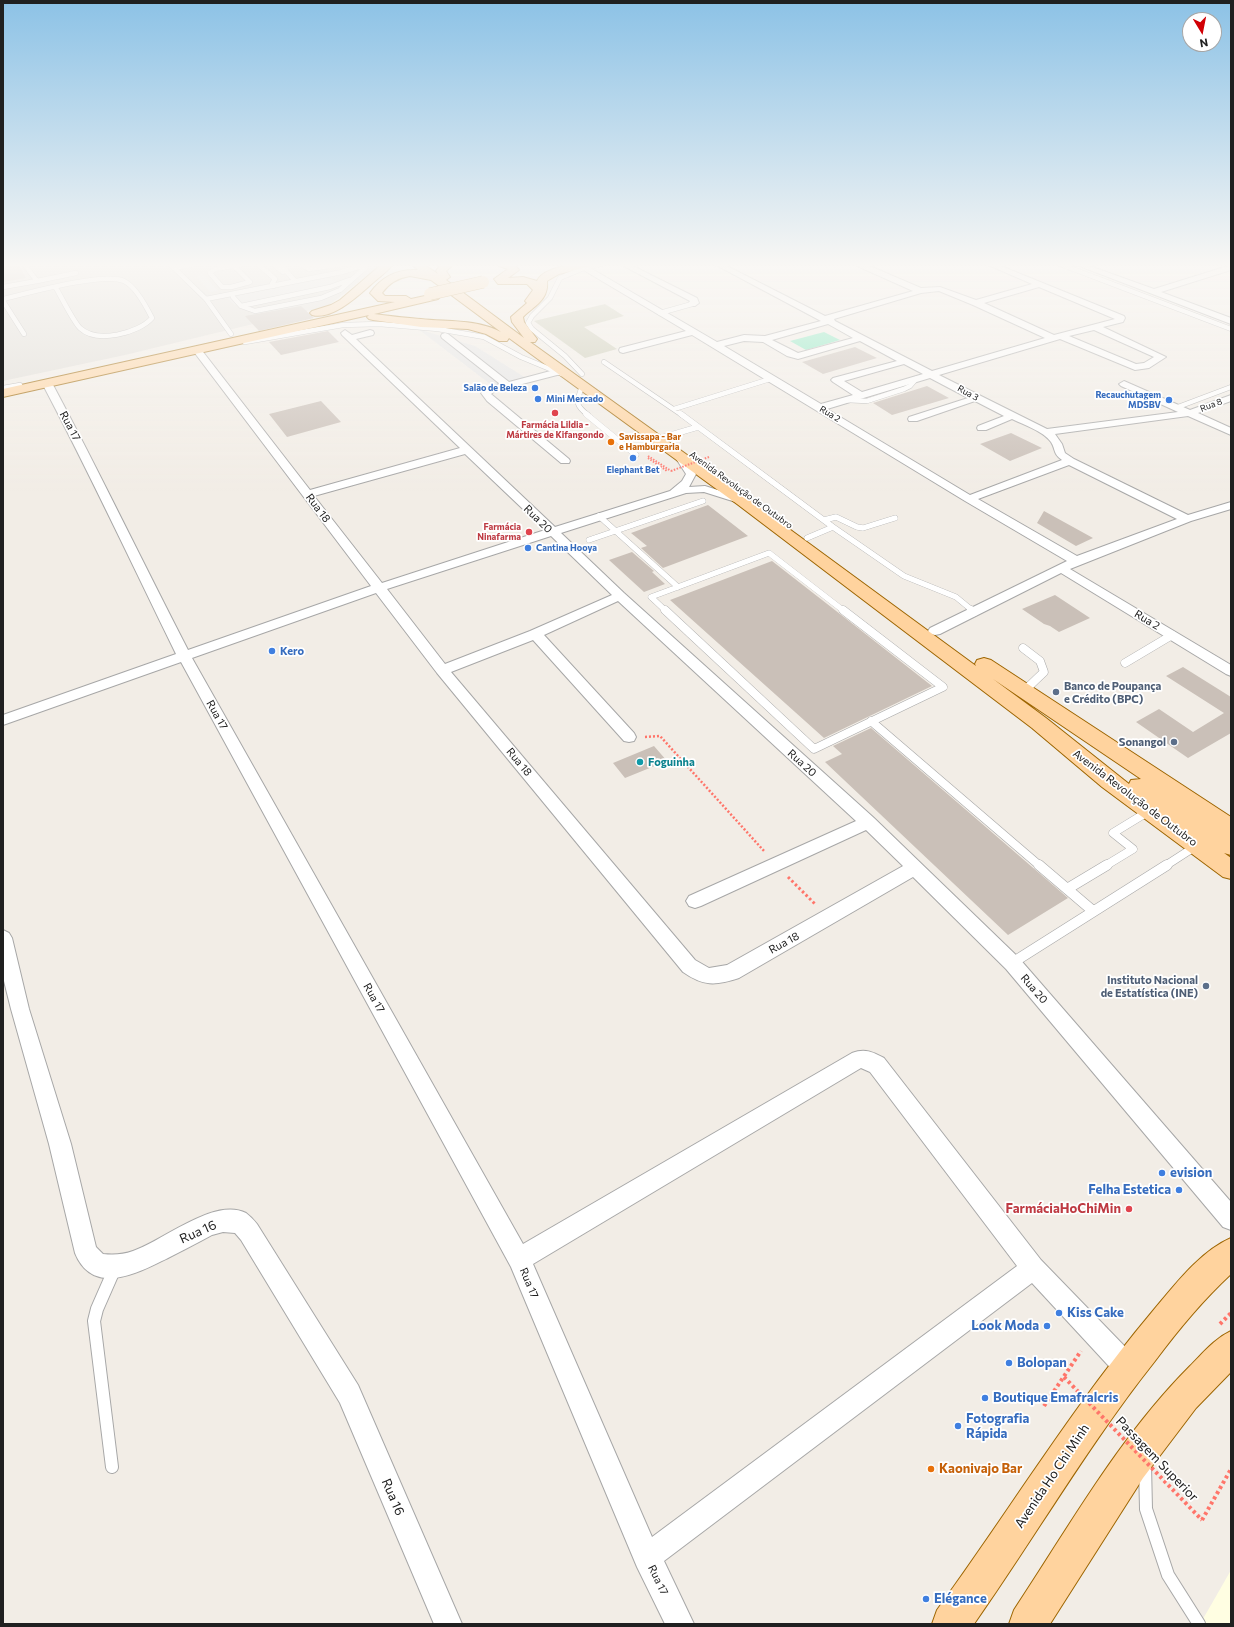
<!DOCTYPE html>
<html>
<head>
<meta charset="utf-8">
<style>
  body { margin:0 }
  #map { position:relative; width:1234px; height:1627px; overflow:hidden; background:#f2ede6; font-family:Commissioner,sans-serif }
  canvas { display:block }
  .frame { position:absolute; inset:0; border:4px solid #202020; pointer-events:none }
  .north { position:absolute; left:1182px; top:12px; width:40px; height:40px; box-sizing:border-box; background:#fff; border:1px solid #a6a6a6; border-radius:50%; rotate:170deg; font-size:11px; font-weight:700; line-height:16px; text-align:center; color:#202020 }
  .north::after { content:''; display:block; margin:auto; width:14px; height:18px; background:#d10005; clip-path:polygon(50% 0,100% 100%,50% 72%,0 100%) }
</style>
</head>
<body>
<div id="map">
<canvas width="1234" height="1627"></canvas>
<div class="frame"></div>
<div class="north">N</div>
</div>
<script>
const ctx = document.querySelector('canvas').getContext('2d');
ctx.lineJoin = 'round';
function fill(path, color) { ctx.fillStyle = color; ctx.fill(path, 'evenodd'); }
function strokePath(path, color, width, dash) { ctx.strokeStyle = color; ctx.lineWidth = width; ctx.lineCap = dash ? 'butt' : 'round'; ctx.setLineDash(dash || []); ctx.stroke(path); }
function write(font, color, halo, rows, align = 'center') {
  ctx.font = font + ' Commissioner,sans-serif'; ctx.lineWidth = 3.5; ctx.setLineDash([]); ctx.textBaseline = 'middle'; ctx.strokeStyle = halo; ctx.fillStyle = color; for (const [text, x, y, turn = 0] of rows) {
    ctx.save(); ctx.translate(x, y); ctx.rotate((+turn || 0) * Math.PI / 180); ctx.textAlign = isNaN(turn) ? turn : align; if (halo) ctx.strokeText(text, 0, 0); ctx.fillText(text, 0, 0); ctx.restore();
  }
}
fill(new Path2D(`
  M1231,1570V1624H1200L1211,1605Z`), '#fffee2');
fill(new Path2D(`
  M3,264H382L328,306L125,355L3,381Z`), '#e0ddd7');
fill(new Path2D(`
  M605,304L624,316L584,327L617,349L585,358L534,321Z`), '#c7c7b0');
fill(new Path2D(`
  M824,332L840,340L806,350L790,341Z`), '#7ce8bc');
fill(new Path2D(`
  M203,274L218,291L210,292L195,275Z
  M328,277L338,283L235,305L227,298Z
  M418,329L475,346L526,378L494,387Z`), '#e4e4e4');
fill(new Path2D(`
  M3,264H18L26,278L3,282Z
  M301,306L314,318L259,331L245,316Z
  M328,331L339,342L281,355L269,342Z
  M855,347L877,358L823,374L802,362Z
  M927,386L949,398L892,415L873,403Z
  M321,401L341,422L287,437L269,414Z
  M1011,433L1042,448L1010,461L980,444Z
  M708,505L748,536L663,568L641,548L647,546L631,533Z
  M1044,511L1093,538L1076,546L1037,523Z
  M632,552L654,571L652,572L665,584L644,592L609,560Z
  M772,561L840,614L932,686L824,738L670,600Z
  M1055,595L1090,618L1059,632L1050,626L1044,624L1022,609Z
  M1183,667L1231,697V733L1188,758L1136,722L1159,709L1193,732L1224,713L1166,676Z
  M871,728L965,809L1068,898L1008,935L825,762L842,754L833,746Z
  M654,746L667,761L625,778L613,763Z`), '#cac0b8');
const laneFar4 = new Path2D(`
  M170,264L206,299L231,334
  M258,264L275,279L272,284L274,286
  M273,264L283,272
  M280,264L295,281
  M300,264L309,269L343,264
  M1060,264L1231,329
  M234,266L250,282L231,287H222L210,273L215,269L245,264
  M174,268L195,264
  M37,281L76,273
  M3,287L37,281L24,264
  M233,297L241,306L255,311L321,298L340,290L366,267
  M3,299C28,293 103,272 124,281C135,286 147,308 152,318C139,333 97,344 80,328C73,321 62,298 56,288
  M206,299L342,272L368,264
  M3,301L24,334
  M241,306L330,287L349,280
  M660,313L692,304
  M245,342L343,325L379,324L438,329L484,337L521,357L562,374
  M604,362L682,415
  M582,374L565,356L532,329L528,323L532,316L550,298L560,278L584,268L601,264
  M582,386C577,402 574,404 588,415
  M3,388L20,385
  M845,400L867,401L904,389L910,386L916,379
  M1178,407L1231,387
  M674,409L770,379`);
const laneFar3 = new Path2D(`
  M586,414L636,455
  M681,414L833,527L904,576L956,597L973,611
  M664,437L698,427
  M599,516L678,587
  M824,520L836,517L857,527L863,528L895,518
  M807,538L833,527
  M589,540L703,501
  M666,611L651,597L769,553L844,611`);
const laneFar2 = new Path2D(`
  M665,610L814,749L943,687L843,610
  M971,610L974,612
  M1023,648L1040,661L1044,672L1024,691
  M1125,663L1172,635
  M871,721L1040,866
  M1105,866L1133,849L1113,833L1149,811
  M1165,866L1196,846`);
const laneFar1 = new Path2D(`
  M1039,865L1093,911
  M1067,889L1107,865
  M1012,963L1167,865`);
const lane = new Path2D(`
  M1145,1465L1146,1509L1168,1575L1199,1624
  M112,1467L94,1321L97,1309L115,1268`);
const street = new Path2D(`
  M620,264H629L697,298L699,303L695,306H689L688,304L690,301Z
  M714,264H723L825,316L913,291L857,266L856,264H865L921,288L940,287L976,300L1032,284L986,264H996L1124,316L1125,318L1123,322L1103,327L1166,357L1149,368L1135,370L1060,339L939,375L1047,429L1178,412L1121,386L1119,384L1124,381L1190,410L1231,395V401L1198,413L1231,428V435L1188,416L1055,434L1062,444L1065,453L1074,459L1188,515L1231,502V509L1191,521L1070,569L1231,665V676L1226,674L1061,573L940,634L935,635L930,634L928,631L930,628L1067,561L965,501L692,335L623,353L620,352L619,350L620,348L686,331L580,268L584,266H587L717,342L744,335L765,336L821,321ZM1039,287L1115,319L1054,335L984,303ZM939,291L973,305L1045,338L932,371L835,321L834,319L921,293ZM828,324L853,338L798,353L772,340ZM1094,330L1154,357L1144,363L1136,364L1069,336ZM744,341L763,342L787,356L798,359L860,341L897,361L833,378L831,380L833,382L853,395L821,404L724,346ZM904,364L923,374L862,392L844,381ZM930,378L968,398L909,417L908,419L909,421H917L975,401L1004,416L978,426L977,428L978,430H986L1012,419C1024,425 1043,431 1051,442C1056,450 1053,454 1062,460L970,495L827,409ZM1069,465L1177,519L1077,556L978,499Z
  M1074,264H1084L1154,289L1231,265V270L1161,292L1231,318V324Z
  M345,330L352,335L370,330L373,331L374,333L373,335L356,339L555,527L670,491L682,481L686,474L675,457L680,454L684,455L696,474L689,487L705,486L746,499L748,501L746,503L742,504L704,492L686,493L561,533L624,593L874,818L1018,957L1231,1202V1230L1223,1227L1006,969L913,877L739,978C715,986 703,986 683,972L437,673L376,593L192,658L523,1244L852,1053C865,1048 873,1052 884,1058L1041,1260L1136,1358L1139,1367L1136,1376L1127,1379L1118,1376L1032,1283L664,1561L694,1624H665L637,1567L511,1267L181,662L3,725V715L176,654C132,564 89,472 42,383L44,381H50L52,383C99,471 142,561 188,650L371,586L194,352L193,350L194,348H200L310,490L460,448L342,335L341,333ZM465,454L545,530L382,583L314,496ZM551,536L612,595L530,631L445,664L387,589ZM618,601L856,821L689,896L686,901L689,906L695,908L701,906L866,830L903,866L727,965L709,968L695,960L451,672L533,640L624,741L629,742L634,741L636,737L634,733L544,635ZM861,1068L870,1072L1017,1266L652,1537L533,1264Z
  M445,333L448,334L509,382L558,369L561,370L563,372L561,374L495,391L491,394L569,459L570,461L569,463H561L487,401L481,393C486,387 493,386 500,384L442,338L441,336L442,334Z
  M3,930L9,933L12,938L29,1009L71,1144L96,1247L103,1254C113,1255 122,1255 133,1251C163,1241 214,1197 246,1213C250,1216 254,1220 257,1224L358,1385L462,1624H434L340,1403L241,1240L235,1233L223,1232L212,1235C198,1243 183,1250 168,1258C138,1273 93,1297 75,1253L49,1144L11,1009L3,977Z`);
const primary = new Path2D(`
  M382,264H393C389,270 381,276 375,281C361,293 333,321 312,315L310,313L312,311L331,305L340,300Z
  M412,264H423L438,274L436,271L441,264H454L446,271L450,277L446,280L524,338L512,322L511,317L527,303L525,301L533,290L527,284H498L494,279L508,269L499,266L498,264H514L519,270L508,278L523,277L537,281C544,266 577,264 592,264L591,266L559,274L547,281C549,300 534,306 523,317L524,322L537,339L535,342H530L747,498L976,666L975,664L977,660L984,658L991,660L1231,817V855L1224,853L1231,858V879L1223,877L1102,787L1032,728L737,504L509,338L507,341H499L486,334L468,329L421,327L373,320L369,319L367,317L369,315L3,397V389L395,302L378,301L370,293C382,276 398,269 418,270ZM410,276L431,280L501,332C476,319 448,322 421,319C406,318 390,316 374,314L438,299L440,297L438,295L434,294L411,299L406,296H385L382,293C389,283 398,278 410,276ZM993,679L1141,779L1131,780L1129,784L1046,718Z
  M1231,1238V1274C1203,1300 1178,1330 1155,1361C1089,1444 1035,1537 974,1624H932L937,1610C1009,1511 1073,1406 1152,1312C1174,1286 1199,1252 1231,1238Z
  M1231,1331V1372L1196,1408L1143,1478L1050,1624H1009L1014,1610C1069,1527 1119,1437 1190,1366C1203,1353 1214,1339 1231,1331Z`);
strokePath(laneFar4, '#a7a7a7', 5.5);
strokePath(laneFar3, '#a7a7a7', 6);
strokePath(laneFar2, '#a7a7a7', 9);
strokePath(laneFar1, '#a7a7a7', 11);
strokePath(lane, '#a7a7a7', 14);
strokePath(street, '#a7a7a7', 2);
strokePath(primary, '#9d6500', 2);
strokePath(new Path2D(`
  M648,456L671,471
  M648,458L667,471`), '#ff756a', 2, [1.5, 1.5]);
strokePath(new Path2D(`
  M645,737L660,736L764,851`), '#ff756a', 2.5, [2, 2]);
strokePath(new Path2D(`
  M788,877L816,905`), '#ff756a', 3, [2.5, 2.5]);
strokePath(new Path2D(`
  M1220,1324L1231,1313
  M1044,1406L1081,1351
  M1202,1520L1231,1469`), '#ff756a', 4, [3, 3]);
strokePath(laneFar4, '#fff', 4.5);
strokePath(laneFar3, '#fff', 5.5);
strokePath(laneFar2, '#fff', 8);
strokePath(laneFar1, '#fff', 10);
strokePath(lane, '#fff', 12);
fill(street, '#fff');
fill(primary, '#ffd39e');
const primaryBridge = new Path2D(`
  M430,294L483,282`);
strokePath(primaryBridge, '#9d6500', 13, []);
strokePath(new Path2D(`
  M671,471L709,457`), '#ff756a', 2, [1.5, 1.5]);
strokePath(new Path2D(`
  M1064,1377L1202,1520`), '#ff756a', 4, [3, 3]);
strokePath(primaryBridge, '#ffd39e', 12);
const sky = ctx.createLinearGradient(0, 0, 0, 491);
sky.addColorStop(0, '#8cc2e6');
sky.addColorStop(0.54, '#f9f7f4');
sky.addColorStop(1, '#f9f7f400');
ctx.fillStyle = sky;
ctx.fillRect(0, 0, 1234, 491);
for (const [x, y, r, color] of [
  [535,388,4,"#3f7fe0"],
  [538,399,4,"#3f7fe0"],
  [1169,400,4,"#3f7fe0"],
  [555,413,4,"#e0444e"],
  [611,442,4,"#e8710a"],
  [633,458,4,"#3f7fe0"],
  [529,532,4,"#e0444e"],
  [528,548,4,"#3f7fe0"],
  [272,651,4,"#3f7fe0"],
  [1056,692,4,"#5c6f8a"],
  [1174,742,4,"#5c6f8a"],
  [640,762,4,"#0f9aa8"],
  [1206,986,4,"#5c6f8a"],
  [1162,1173,4,"#3f7fe0"],
  [1179,1190,4,"#3f7fe0"],
  [1129,1209,4,"#e0444e"],
  [1059,1313,4,"#3f7fe0"],
  [1047,1326,4,"#3f7fe0"],
  [1009,1363,4,"#3f7fe0"],
  [985,1398,4,"#3f7fe0"],
  [958,1426,4,"#3f7fe0"],
  [931,1469,4,"#e8710a"],
  [926,1599,4,"#3f7fe0"]
]) { const dot = new Path2D(); dot.arc(x, y, r, 0, 2 * Math.PI); ctx.fillStyle = color; ctx.fill(dot); strokePath(dot, '#fff', 1.5); }
write('bold 9px', '#366cbe', '#fff', [
  ["Salão de Beleza",527,388],
  ["Recauchutagem",1161,395],
  ["MDSBV",1161,405],
  ["Mini Mercado",546,399,"left"],
  ["Elephant Bet",633,470,"center"],
  ["Cantina Hooya",536,548,"left"]
], 'right');
write('9px', '#202020', '#fff', [
  ["Rua 3",968,393,28],
  ["Rua 8",1211,405,-21],
  ["Rua 2",830,414,31],
  ["Avenida Revolução de Outubro",741,490,36]
]);
write('bold 9px', '#be3a42', '#fff', [
  ["Farmácia Lildia -",555,425],
  ["Mártires de Kifangondo",555,435],
  ["Farmácia",521,527,"right"],
  ["Ninafarma",521,537,"right"]
]);
write('bold 9px', '#c56008', '#fff', [
  ["Savissapa - Bar",619,437],
  ["e Hamburgaria",619,447]
], 'left');
write('11px', '#202020', '#fff', [
  ["Rua 17",70,426,62],
  ["Rua 18",318,508,53],
  ["Rua 20",538,519,44],
  ["Rua 2",1147,620,31],
  ["Rua 17",217,715,61],
  ["Rua 18",519,762,50],
  ["Rua 20",802,763,42],
  ["Avenida Revolução de Outubro",1135,798,37],
  ["Rua 18",784,943,-29],
  ["Rua 20",1034,989,49],
  ["Rua 17",374,998,61],
  ["Rua 17",529,1283,67],
  ["Rua 17",658,1580,64]
]);
write('bold 11px', '#366cbe', '#fff', [
  ["Kero",280,651]
], 'left');
write('bold 11px', '#4e5e75', '#fff', [
  ["Banco de Poupança",1064,686,"left"],
  ["e Crédito (BPC)",1064,699,"left"],
  ["Sonangol",1166,742],
  ["Instituto Nacional",1198,980],
  ["de Estatística (INE)",1198,993]
], 'right');
write('bold 11px', '#0d838f', '#fff', [
  ["Foguinha",648,762]
], 'left');
write('bold 13px', '#366cbe', '#fff', [
  ["evision",1170,1173],
  ["Felha Estetica",1171,1190,"right"],
  ["Kiss Cake",1067,1313],
  ["Look Moda",1039,1326,"right"],
  ["Bolopan",1017,1363],
  ["Boutique Emafralcris",993,1398],
  ["Fotografia",966,1419],
  ["Rápida",966,1434],
  ["Elégance",934,1599]
], 'left');
write('bold 13px', '#be3a42', '#fff', [
  ["FarmáciaHoChiMin",1121,1209]
], 'right');
write('13px', '#202020', '#fff', [
  ["Rua 16",198,1232,-24],
  ["Passagem Superior",1157,1459,46],
  ["Avenida Ho Chi Minh",1052,1476,-56],
  ["Rua 16",393,1497,67]
]);
write('bold 13px', '#c56008', '#fff', [
  ["Kaonivajo Bar",939,1469]
], 'left');
</script>
</body>
</html>
